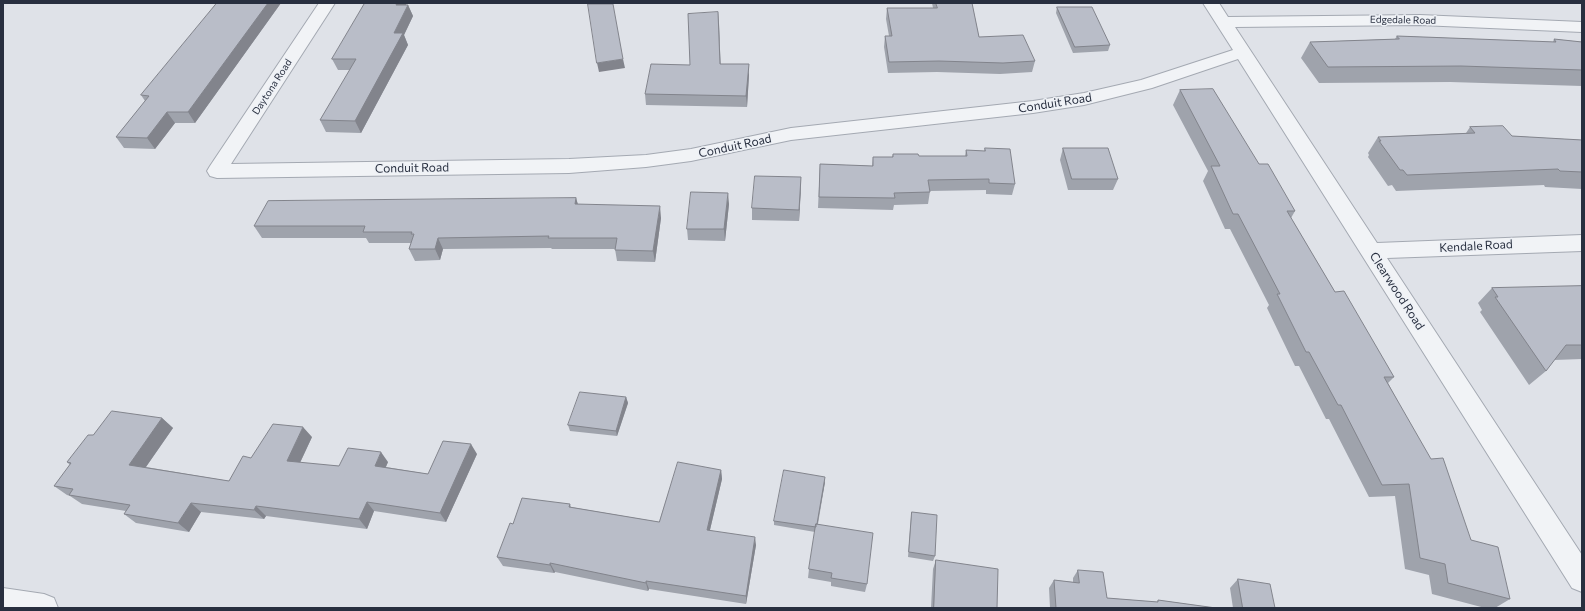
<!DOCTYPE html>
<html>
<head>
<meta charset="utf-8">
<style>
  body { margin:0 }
  #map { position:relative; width:1585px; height:611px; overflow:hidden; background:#dfe2e8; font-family:Commissioner,sans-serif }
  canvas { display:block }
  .frame { position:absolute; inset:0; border:4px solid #282f3f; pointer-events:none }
</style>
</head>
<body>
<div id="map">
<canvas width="1585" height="611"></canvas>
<div class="frame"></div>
</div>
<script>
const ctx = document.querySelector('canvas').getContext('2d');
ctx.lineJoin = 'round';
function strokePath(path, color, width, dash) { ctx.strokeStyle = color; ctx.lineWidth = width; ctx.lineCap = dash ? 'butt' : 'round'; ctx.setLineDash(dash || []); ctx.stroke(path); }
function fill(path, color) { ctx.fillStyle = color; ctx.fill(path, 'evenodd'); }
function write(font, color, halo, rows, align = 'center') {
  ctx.font = font + ' Commissioner,sans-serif'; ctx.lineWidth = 3; ctx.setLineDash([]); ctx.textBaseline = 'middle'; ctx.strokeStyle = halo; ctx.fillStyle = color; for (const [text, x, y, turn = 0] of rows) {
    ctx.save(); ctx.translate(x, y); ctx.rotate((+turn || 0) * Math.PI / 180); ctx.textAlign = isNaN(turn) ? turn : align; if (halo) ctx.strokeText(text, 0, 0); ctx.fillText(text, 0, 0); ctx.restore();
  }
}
const minor = new Path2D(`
  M319,3H335L231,164L569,159L646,155L691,149L791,128L1033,101L1084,93L1141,80L1233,50L1203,3H1219L1228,17L1420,15L1582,22V32L1420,25L1235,27L1377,243L1582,235V251L1387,258L1582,555V592L1572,588L1238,59L1152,88L1084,105L1033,113L791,140L691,161L646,167L569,173L217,178L210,176L207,171L210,166Z
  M3,588L44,594L54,598L58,608H3Z`);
strokePath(minor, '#a4a9b2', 2);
fill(minor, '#f1f3f6');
fill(new Path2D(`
  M217,3H281L195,123H175L155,149L124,148L116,137L145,101L141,95Z
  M365,3H407L406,5H408L413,16L404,35L408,45L361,133L326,132L320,120L350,70H338L332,59Z
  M932,3H972L979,37L1035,61L1032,72L1000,74L937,72L888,73L884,47L885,36H889L886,19L887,8H933Z
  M1057,7L1110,45L1108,51L1073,53L1056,13Z
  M718,12L720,64L749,75L747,107L646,105L645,94L690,65Z
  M1397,36L1553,42L1554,39L1582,42V86L1450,82L1319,83L1301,58L1310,42L1395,39Z
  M1180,90L1259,164L1295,211L1291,218L1335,292L1394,377L1388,383L1471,540L1510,599L1495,608H1485L1432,594L1429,575L1405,569L1395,496L1369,497L1329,419H1326L1299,366H1295L1267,308L1269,305L1230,229H1225L1203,181L1208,171L1173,105Z
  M1470,127L1512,136L1582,140V189L1545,187L1544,185L1396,191L1392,185L1388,186L1368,157L1369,155L1368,153L1378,137L1466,133Z
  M985,148L1015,184L1012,195L986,194V190L930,191L928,204L894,205L893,210L818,208L820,164L872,166L873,157H892L893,154L919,156H965L966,150L984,151Z
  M1063,148L1118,179L1113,190H1068L1060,160Z
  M801,177L799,221L752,220V208Z
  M576,198L578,204L661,218L655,262L617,261L615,249H552L551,248L443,249L440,260L415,261L409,249L411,243H369L366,238H262L254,226Z
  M729,204L725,241L688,240L687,229Z
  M1582,286V359L1554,360L1546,371L1529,385L1480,312L1482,310L1478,303L1492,288Z
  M626,397L628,403L617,436L570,431L568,425Z
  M162,418L173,428L146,467L229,481L251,458L312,437L300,463L339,466L388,462L386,467L428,474L477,454L446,522L374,511L367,529L266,516L264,519L201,512L189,532L136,523L124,514L126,511L82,504L70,496L67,495L54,486L70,465L67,462L93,435Z
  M721,470L722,479L710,530L756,545L746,604L649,589L648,591L555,572L554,573L503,566L497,557L513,524L570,504L571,507L659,522Z
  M825,482L818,524L867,584L865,592L831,586V582L808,578L809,569L815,532L774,525V521Z
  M912,512L935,556L933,561L908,557L911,517Z
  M936,560L997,608H931L933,569Z
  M1078,570L1107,598L1157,602L1158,600L1216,608H1050L1049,588L1054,580L1073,582V578Z
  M1238,579L1275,608H1233L1230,588Z`), '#9fa3ac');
fill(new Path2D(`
  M268,3H281L195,123L188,112Z
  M397,3H407L400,16L396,5Z
  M408,5L413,16L404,35L408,45L361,133L355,121L394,33Z
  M718,12L719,23L721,75L720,64Z
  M623,59L625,68L599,72L597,63Z
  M749,64V75L747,107L746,96Z
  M167,112L175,123L155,149L147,138Z
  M801,177V189L799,221V210Z
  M728,193L729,204L725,241L724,229Z
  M576,198L579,209L575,204Z
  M660,206L661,218L655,262L653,251Z
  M438,238L443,249L440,260L435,249Z
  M626,397L628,403L617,436L616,431Z
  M162,418L173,428L141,474L129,465Z
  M303,427L312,437L296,471L287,461Z
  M471,444L477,454L446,522L440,513Z
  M381,452L388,462L382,475L375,466Z
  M721,470L722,479L708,538L707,530Z
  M825,477V482L816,532L817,528Z
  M367,502L374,511L367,529L359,519Z
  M191,503L201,512L189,532L178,523Z
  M256,506L266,516L264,519L254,510Z
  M755,537L756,545L746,604V596Z
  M550,563L555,572L554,573L550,565Z
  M646,581L649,589L648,591L646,583Z`), '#82848c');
const building = new Path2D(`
  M217,3H268L188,112H167L147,138L116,137L149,96L141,95Z
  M365,3H397L396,5H408L394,33H403L355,121L320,120L356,59H332Z
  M936,3H972L979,37L1023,35L1035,61L1003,63L939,61L889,62L885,36H892L887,8H937Z
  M588,4H613L623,59L597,63Z
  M1057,7H1092L1110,45L1075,47Z
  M718,12L720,64H749L746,96L645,94L651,64L690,65L688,14Z
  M1397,36L1556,42L1554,39L1582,42V70L1461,66L1328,67L1310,42L1399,39Z
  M1213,89L1259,164H1268L1295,211H1287L1335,292L1344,291L1394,377H1384L1431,459L1443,458L1471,540L1498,547L1510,599L1448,583L1445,564L1420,558L1409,484L1382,485L1341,405H1338L1309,352H1306L1277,294H1280L1238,214H1233L1211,166H1220L1180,90Z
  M1503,126L1512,136L1582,140V172L1560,171L1558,169L1407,175L1403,170H1400L1379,141H1381L1378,137L1475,133L1470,127Z
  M985,148L1010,149L1015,184L989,183V179L928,180L930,192L894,193L895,198L819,197L820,164L873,166V157H893V154H918L919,156H967L966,150L985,151Z
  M1063,148H1108L1118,179H1072Z
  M755,176L801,177L799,210L752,208Z
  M691,192L728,193L724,229H687Z
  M576,198L575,204L660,206L653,251L615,250L617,238H548L549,236L438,238L435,249H409L414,234H411L412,232H363L365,226H254L268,201Z
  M1582,286V345H1566L1546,371L1495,297H1498L1492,288Z
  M580,392L626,397L616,431L568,425Z
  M112,411L162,418L129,465L229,481L243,456L251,458L273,424L303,427L287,461L339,466L348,448L381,452L375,466L428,474L443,441L471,444L440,513L367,502L359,519L256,506L254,510L191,503L178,523L124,514L130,505L69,495L73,489L54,486L71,463L67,462L88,435H93Z
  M678,462L721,470L707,530L755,537L746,596L646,581V583L550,563V565L497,557L510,523L513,524L522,498L570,504L569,507L659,522Z
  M784,470L825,477L817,524H816V527L774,521Z
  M912,512L937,515L935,556L909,552Z
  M816,524L873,533L867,584L831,578L832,573L809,569Z
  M936,560L998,569L997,608H934Z
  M1078,570L1103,572L1107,598L1158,602V600L1216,608H1056L1054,580L1079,583Z
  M1238,579L1270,584L1275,608H1243Z`);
fill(building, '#b9bdc8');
strokePath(building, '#82848c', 1);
write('10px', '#282f3f', '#eef1f6', [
  ["Edgedale Road",1403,20,1],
  ["Daytona Road",272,87,-57]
]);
write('12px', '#282f3f', '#eef1f6', [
  ["Conduit Road",1055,103,-9],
  ["Conduit Road",735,146,-12],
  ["Conduit Road",412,168,-1],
  ["Kendale Road",1476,246,-3],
  ["Clearwood Road",1397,291,57]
]);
</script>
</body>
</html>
